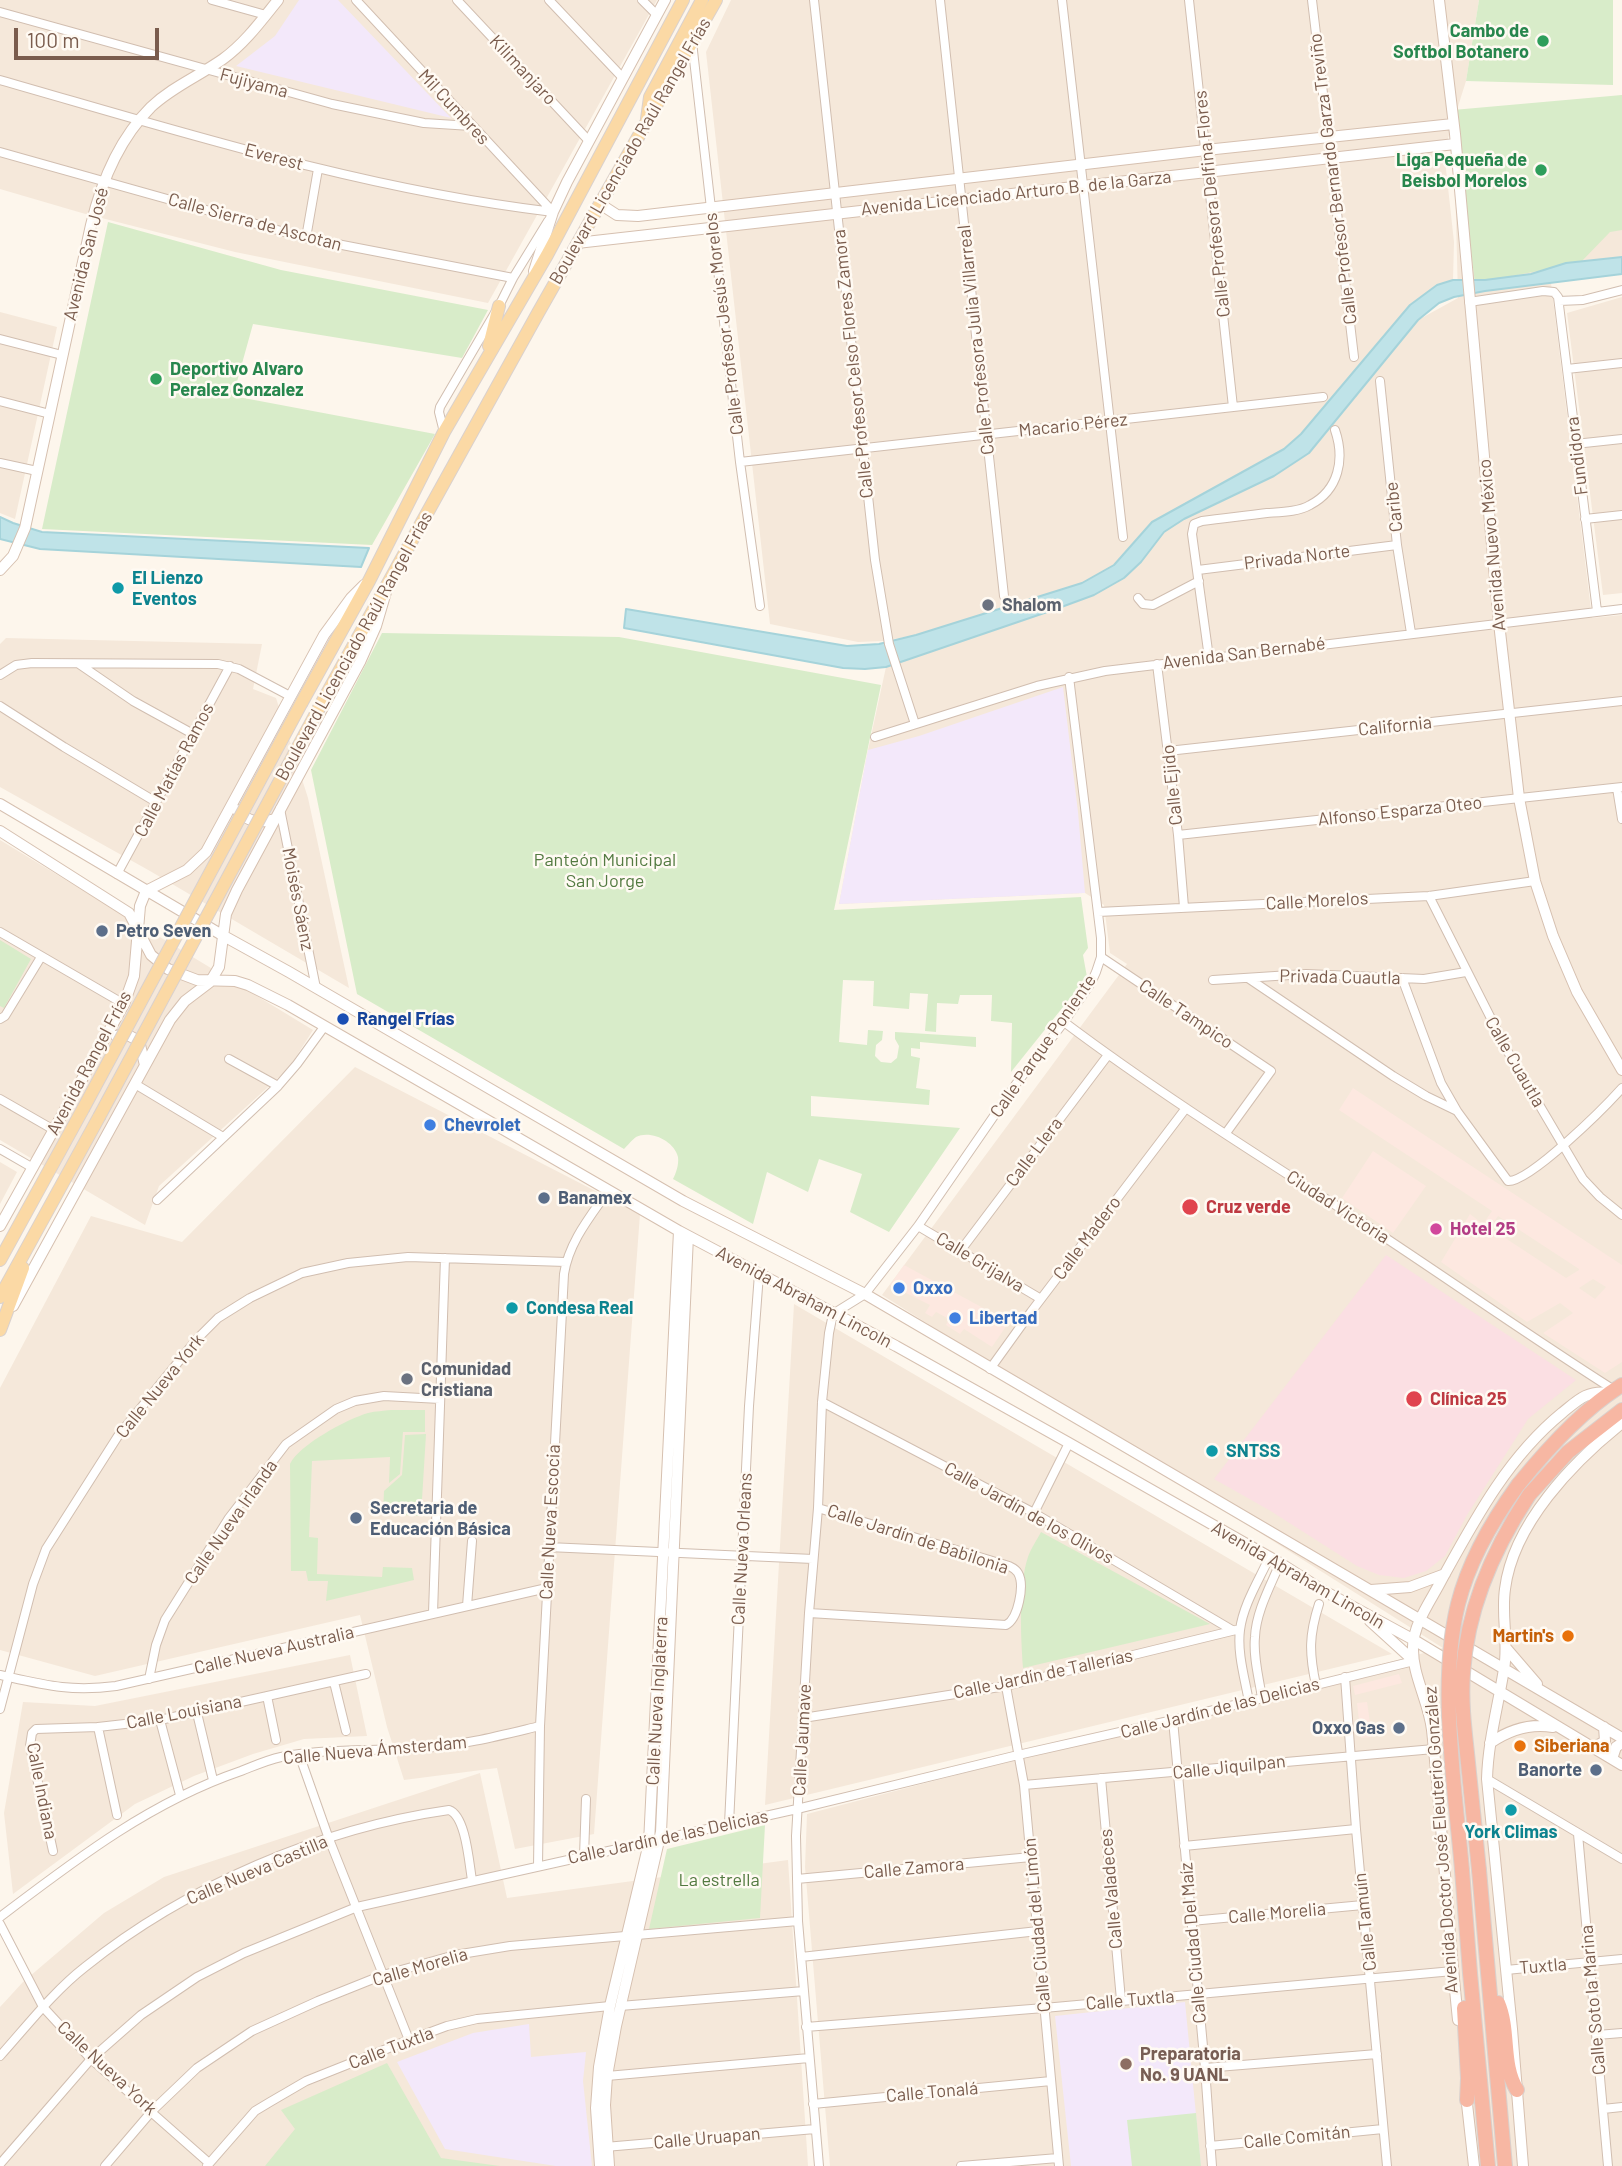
<!DOCTYPE html>
<html>
<head>
<meta charset="utf-8">
<style>
  body { margin:0 }
  #map { position:relative; width:1622px; height:2166px; overflow:hidden; background:#fdf6ec; font-family:Barlow,sans-serif }
  canvas { display:block }
  .scale { position:absolute; left:14px; top:28px; width:145px; height:32px; box-sizing:border-box; border:4px solid #7a5c4d; border-top:0; padding-left:9px; font-size:21px; line-height:24px; white-space:nowrap; color:#7a5c4d; -webkit-text-stroke:5px #fffaf3; paint-order:stroke }
</style>
</head>
<body>
<div id="map">
<canvas width="1622" height="2166"></canvas>
<div class="scale">100 m</div>
</div>
<script>
const ctx = document.querySelector('canvas').getContext('2d');
ctx.lineJoin = 'round';
function fill(path, color) { ctx.fillStyle = color; ctx.fill(path, 'evenodd'); }
function strokePath(path, color, width, dash) { ctx.strokeStyle = color; ctx.lineWidth = width; ctx.lineCap = dash ? 'butt' : 'round'; ctx.setLineDash(dash || []); ctx.stroke(path); }
function write(font, color, halo, rows, align = 'center') {
  ctx.font = font + ' Barlow,sans-serif'; ctx.lineWidth = 5; ctx.setLineDash([]); ctx.textBaseline = 'middle'; ctx.strokeStyle = halo; ctx.fillStyle = color; for (const [text, x, y, turn = 0] of rows) {
    ctx.save(); ctx.translate(x, y); ctx.rotate((+turn || 0) * Math.PI / 180); ctx.textAlign = isNaN(turn) ? turn : align; if (halo) ctx.strokeText(text, 0, 0); ctx.fillText(text, 0, 0); ctx.restore();
  }
}
fill(new Path2D(`
  M0,0H657L488,303L235,252L82,213L0,189Z
  M731,0H1479L1466,81L1444,151L1454,242L1453,280L1437,285L1348,380L1301,434L1284,449L1152,522L1114,565L1082,583L916,635L883,641L858,642L770,624L706,52Z
  M1622,95V270L1551,283L1592,618L1622,615V2166H830L805,1867L807,1814L1443,1648L882,1295L1127,964L1110,953L1104,905L1085,893L839,904L868,750L886,667L1094,595L1124,578L1141,562L1164,532L1184,519L1274,476L1323,437L1418,320L1458,298L1454,138Z
  M1622,297V593L1603,595L1567,313Z
  M0,312L57,327L15,519L0,513Z
  M6,638L262,644L253,689L276,698L308,798L349,988L150,871L0,787V644Z
  M0,840L313,1030L289,1068L159,1186L145,1225L0,1140Z
  M355,1067L640,1214L594,1834L515,1849L497,1768L404,1780L387,1727L360,1615L95,1676L0,1650V1388L91,1216L182,1242Z
  M0,1162L17,1172L0,1204Z
  M794,1304L1392,1654L765,1805Z
  M350,1655L367,1736L304,1739L253,1754L194,1776L135,1804L13,1894L4,1813L23,1702L95,1706Z
  M480,1773L507,1898L788,1860L808,2166H0V2007L23,1982L104,1913L164,1877Z`), '#f5e8da');
fill(new Path2D(`
  M1353,1088L1622,1265V1362L1605,1373L1543,1333L1573,1313L1560,1303L1527,1322L1441,1262L1470,1214L1483,1224L1492,1211L1339,1110ZM1498,1216L1579,1269V1270L1566,1278L1490,1228ZM1593,1279L1606,1287L1595,1299L1579,1288Z
  M1373,1151L1426,1186L1393,1233L1342,1198Z
  M904,1265L1009,1322L992,1347L964,1329L960,1334L946,1325L949,1319L936,1312L932,1317L925,1313L930,1305L890,1285Z
  M1399,1674L1402,1683L1355,1695L1353,1686Z
  M1367,1702L1372,1737L1361,1738L1357,1703Z`), '#fde8e0');
fill(new Path2D(`
  M299,0H338L451,118L236,66L275,36Z
  M1063,687L1078,812L1085,893L839,904L868,750L919,736Z
  M1185,2002L1201,2166H1071L1055,2016Z
  M529,2024L531,2057L586,2052L583,2081L592,2166H556L445,2149L397,2062L473,2033Z`), '#f3e8fa');
fill(new Path2D(`
  M1386,1255L1576,1380L1528,1419L1467,1515L1445,1556L1426,1571L1404,1578L1379,1575L1357,1566L1269,1510L1214,1479Z`), '#fbdfe3');
fill(new Path2D(`
  M1479,0H1613V85L1466,81Z
  M1622,95V230L1610,232L1580,263L1475,283L1453,110Z
  M108,222L281,270L488,310L462,358L253,324L233,396L435,434L372,545L42,529Z
  M382,633L619,637L881,685L834,910L1081,897L1088,948L1083,955L1087,977L1011,1072L1012,1023L991,1021L992,995H960L958,1004L937,1003L936,1032L925,1031L928,994L910,993L909,1009L873,1006L874,981L843,980L839,1042L867,1045L868,1030L883,1031L882,1040L876,1045L875,1056L881,1062L891,1063L897,1058L899,1046L895,1039V1032L976,1037V1047L920,1042V1049L911,1048V1056L920,1058L916,1088L930,1090L929,1105L811,1096V1116L960,1128L889,1232L850,1212L862,1174L819,1159L808,1192L767,1172L753,1224L673,1179C676,1173 679,1165 678,1157C674,1141 651,1130 636,1137C632,1140 627,1146 624,1149L357,994L311,770Z
  M0,940L31,959L4,1008L0,1006Z
  M391,1410H425V1432H403L400,1474L389,1483L390,1457L312,1461L309,1537L318,1538L317,1574L382,1577L383,1567L412,1568L414,1580L326,1601L328,1581H308L306,1571H291L290,1464C299,1445 347,1419 368,1413C376,1411 383,1411 391,1410Z
  M426,1434L421,1516L383,1514L384,1491L402,1475L405,1435Z
  M1041,1532L1210,1624L1023,1668C1021,1638 1018,1586 1028,1557C1031,1548 1037,1540 1041,1532Z
  M765,1825L760,1918L649,1929L667,1849Z
  M387,2063L441,2158L500,2166H265L295,2129L281,2110Z
  M1196,2113L1201,2166H1132L1127,2120Z`), '#d8ecc9');
const water = new Path2D(`
  M1622,257V274L1485,291L1454,297L1439,303L1418,320L1309,453L1274,476L1184,519L1164,532L1141,562L1124,578L1094,595L1056,609L886,667L865,669L843,668L624,628L626,609L847,646L879,644L916,635L1082,583L1114,565L1152,522L1284,449L1301,434L1410,305L1437,285L1453,280H1485L1531,274L1566,263Z
  M0,517L13,523L42,532L369,548L361,567L40,549L0,539Z`);
fill(water, '#bfe3e8');
strokePath(water, '#a5d3da', 2);
const street = new Path2D(`
  M212,0L266,15
  M356,0L553,212
  M457,0L589,141
  M549,0L622,77
  M642,0L657,15
  M814,0L875,560L889,644L915,724
  M940,0L1004,596
  M1062,0L1123,537
  M1189,0L1233,407
  M1312,0L1354,357
  M0,12L332,104L424,123L471,126
  M692,42L740,462L760,606
  M0,80C182,132 365,190 553,212
  M0,152L306,238L513,278
  M306,238L318,169
  M1559,301L1583,300L1622,290
  M1469,302L1543,291L1554,292L1558,297L1597,611
  M0,339L62,355
  M1567,369L1622,363
  M1380,381L1397,545L1411,633
  M0,401L50,414
  M444,432L439,412L440,407L499,306L513,278L548,221
  M1575,444L1622,439
  M740,462L1323,397
  M0,463L37,471
  M1585,519L1622,515
  M1198,570L1397,545
  M1138,598L1143,604L1153,605L1199,581
  M1209,658L1192,534L1194,524L1202,521C1224,518 1245,516 1267,513C1281,512 1298,512 1310,505C1339,490 1345,459 1335,430
  M79,664L133,701L193,734
  M1157,664L1178,835L1184,907
  M0,675L16,665L32,663L218,664L239,669L290,696
  M0,706L64,747L156,802
  M875,737L1037,686L1105,671L1622,609
  M1168,751L1622,701
  M1617,788L1622,819
  M280,809L316,988
  M1178,835L1622,787
  M117,874L230,666
  M1429,896L1508,1052L1583,1179L1600,1197L1622,1215
  M1098,912L1429,896L1535,881
  M0,932L124,1004
  M1101,957L1271,1071L1226,1133
  M1248,978L1393,1076L1426,1096L1457,1111
  M1402,978L1441,1083L1457,1111L1508,1181C1530,1182 1605,1107 1622,1088
  M1213,980L1306,974L1424,979L1466,972
  M0,1019L5,1016L41,957
  M1064,1022C1157,1092 1256,1154 1354,1217C1441,1274 1526,1334 1614,1390
  M229,1059L278,1086
  M135,1084L223,1137
  M0,1099L54,1130
  M0,1149L33,1168
  M157,1200L278,1086L297,1064L324,1027
  M918,1226L1041,1299
  M961,1250L1108,1055
  M990,1369L1031,1312L1186,1108
  M822,1402L1034,1513L1232,1630
  M1034,1513L1069,1443
  M548,1547L813,1559
  M467,1606L472,1541
  M433,1613L445,1258
  M809,1613L1006,1625C1018,1619 1025,1585 1018,1573C1016,1569 1013,1568 1009,1566L818,1508
  M0,1675C45,1685 70,1692 116,1686L547,1588
  M1345,1677L1356,1829L1387,2166
  M149,1679L156,1645L165,1620L229,1518L286,1444L336,1409L355,1401L384,1396L440,1399
  M334,1682L346,1731
  M1316,1685C1309,1653 1309,1635 1319,1604
  M1006,1686L1024,1785L1059,2166
  M267,1696L276,1740
  M1262,1698C1259,1678 1253,1657 1255,1637C1256,1612 1270,1587 1280,1563
  M1249,1702C1245,1679 1237,1653 1240,1630C1243,1605 1259,1580 1269,1558
  M0,1709L33,1584L46,1549L118,1436L197,1339L218,1318L250,1298L302,1273L348,1263L408,1257L566,1262
  M197,1713L213,1780
  M803,1718L1006,1686L1240,1629
  M160,1720L180,1795
  M1173,1720L1205,2068L1212,2166
  M98,1727L117,1815
  M299,1754L329,1839L409,2040
  M1101,1778L1121,2000
  M1487,1779L1622,1859
  M1024,1785L1434,1749
  M729,1824L749,1406L759,1274
  M1578,1834L1608,2166
  M1184,1846L1356,1829
  M53,1851L30,1746L32,1733L36,1729L98,1727L160,1720L366,1674
  M584,1856L586,1799
  M538,1866L540,1726L564,1274C569,1242 590,1217 608,1191
  M797,1879L1031,1857
  M0,1917C75,1860 150,1802 241,1771C254,1766 267,1760 281,1757C329,1748 377,1751 425,1748C464,1745 502,1735 540,1726
  M1191,1921L1363,1905
  M0,1924L43,2007L91,2059L209,2163
  M801,1957L1038,1931
  M1506,1970L1622,1959
  M620,2006L804,1991
  M806,2027L1044,2008L1453,1971
  M1597,2035L1622,2033
  M0,2056C27,2026 53,1992 85,1967C186,1886 321,1828 449,1810C466,1816 469,1863 472,1880
  M1205,2068L1377,2054
  M607,2076L809,2058
  M813,2104L1051,2081
  M1603,2109L1622,2107
  M1210,2146L1383,2129
  M605,2147L815,2129
  M0,2164L91,2059L141,2015L197,1977L244,1953L357,1907L797,1809L1018,1755L1173,1720L1414,1661
  M105,2166L152,2111L197,2068L252,2031L318,2001L383,1975L455,1955L510,1946L798,1921
  M207,2166L255,2111L270,2102L306,2081L409,2040L447,2026L477,2019L610,2006
  M819,2166L798,1921L796,1836L809,1613L818,1508L822,1402L829,1333L833,1314L865,1294L918,1226L1016,1084L1064,1022L1091,983L1096,972L1101,957V938L1069,677
  M961,2166L1058,2158`);
const secondary = new Path2D(`
  M1439,0L1455,134L1499,623L1519,798L1535,881L1553,936L1577,992L1622,1070
  M600,204L617,215L638,216L1206,150L1453,124
  M577,243L1455,144
  M534,271L553,212L567,182L665,0
  M0,570L13,556L25,528L91,225C101,183 119,139 151,107C172,87 199,76 223,59C245,43 261,21 278,0
  M0,804L222,935L289,972L683,1201L865,1294L1622,1738
  M237,810C248,822 259,824 275,819
  M0,831L129,913L151,955L168,969L197,980L235,981L248,985L288,1005L679,1231L896,1346L1069,1443L1280,1563L1324,1591L1414,1640L1622,1765
  M146,891L187,870L206,852L324,635L351,598L364,585
  M116,1036L126,1034L139,1041L145,1065
  M0,1226L124,1004L134,976L140,906L146,891
  M13,1306L170,1020L185,1001L210,982L219,967L226,914L237,890L360,662L376,626L386,592
  M1371,1590L1410,1587L1445,1574
  M1370,1621L1414,1661
  M1506,1648L1537,1684
  M1490,1743C1509,1730 1530,1723 1553,1727
  M1593,1748L1605,1741L1604,1727
  M1612,1759L1616,1747L1622,1743
  M1458,2020C1448,1923 1442,1826 1432,1730C1429,1702 1412,1675 1413,1647C1413,1624 1432,1599 1442,1579C1475,1519 1508,1457 1562,1413C1578,1400 1587,1390 1609,1393
  M1466,2095L1474,2166
  M600,2166L596,2108L599,2067L610,2006L649,1843L679,1231
  M609,2166L605,2105L607,2076L616,2026L661,1832L688,1236
  M1523,2166L1512,2029L1487,1779C1488,1742 1498,1706 1504,1669C1509,1643 1501,1616 1505,1589C1513,1524 1573,1462 1622,1423`);
const primary = new Path2D(`
  M647,119L650,97L702,0
  M489,346L499,306
  M302,702L369,581L444,432L547,255L683,0
  M319,708L538,313L716,0
  M0,1260L83,1109
  M0,1297L99,1117
  M0,1330L23,1268`);
const highway = new Path2D(`
  M1518,1485C1547,1449 1583,1409 1622,1385
  M1529,1495L1568,1452L1622,1410
  M1462,1870L1470,1973L1488,2166
  M1479,1870L1505,2166
  M1498,2003C1510,2031 1501,2064 1517,2090
  M1464,2008L1468,2078L1467,2100`);
strokePath(street, '#d1beb0', 10);
strokePath(secondary, '#d6c0b0', 12);
strokePath(primary, '#dad1cd', 14);
strokePath(highway, '#dad1cd', 16);
strokePath(street, '#fff', 8);
strokePath(secondary, '#fff', 10);
strokePath(primary, '#fbd9a5', 12);
strokePath(highway, '#f7b7a3', 14);
const primaryBridge = new Path2D(`
  M83,1109L302,702
  M99,1117L319,708`);
const highwayBridge = new Path2D(`
  M1462,1870C1455,1787 1438,1685 1458,1604C1469,1560 1492,1521 1518,1485
  M1479,1870C1475,1831 1471,1792 1467,1753C1464,1726 1461,1700 1463,1673C1467,1609 1494,1548 1529,1495`);
strokePath(primaryBridge, '#dad1cd', 14, []);
strokePath(highwayBridge, '#dad1cd', 16, []);
strokePath(primaryBridge, '#fbd9a5', 12);
strokePath(highwayBridge, '#f7b7a3', 14);
for (const [x, y, r, color] of [
  [1543,41,7,"#2e9e5b"],
  [1541,170,7,"#2e9e5b"],
  [156,379,7,"#2e9e5b"],
  [118,588,7,"#0f9aa8"],
  [988,605,7,"#6b7280"],
  [102,931,7,"#5c6f8a"],
  [343,1019,7,"#1a4fb4"],
  [430,1125,7,"#3f7fe0"],
  [544,1198,7,"#5c6f8a"],
  [1190,1207,9,"#e0444e"],
  [1436,1229,7,"#d1479c"],
  [899,1288,7,"#3f7fe0"],
  [512,1308,7,"#0f9aa8"],
  [955,1318,7,"#3f7fe0"],
  [407,1379,7,"#6b7280"],
  [1414,1399,9,"#e0444e"],
  [1212,1451,7,"#0f9aa8"],
  [356,1518,7,"#5c6f8a"],
  [1568,1636,7,"#e8710a"],
  [1399,1728,7,"#5c6f8a"],
  [1520,1746,7,"#e8710a"],
  [1596,1770,7,"#5c6f8a"],
  [1511,1810,7,"#0f9aa8"],
  [1126,2064,7,"#8d6e63"]
]) { const dot = new Path2D(); dot.arc(x, y, r, 0, 2 * Math.PI); ctx.fillStyle = color; ctx.fill(dot); strokePath(dot, '#fffaf3', 2.5); }
write('bold 18px', '#27864d', '#fffaf3', [
  ["Cambo de",1529,31],
  ["Softbol Botanero",1529,52],
  ["Liga Pequeña de",1527,160],
  ["Beisbol Morelos",1527,181],
  ["Deportivo Alvaro",170,369,"left"],
  ["Peralez Gonzalez",170,390,"left"]
], 'right');
write('18px', '#7a5c4d', '#fffaf3', [
  ["Kilimanjaro",523,70,47],
  ["Fujiyama",254,83,15],
  ["Mil Cumbres",454,107,47],
  ["Boulevard Licenciado Raúl Rangel Frías",630,151,-60],
  ["Everest",274,157,15],
  ["Calle Profesor Bernardo Garza Treviño",1333,179,-97],
  ["Avenida Licenciado Arturo B. de la Garza",1016,193,-6],
  ["Calle Profesora Delfina Flores",1212,204,-96],
  ["Calle Sierra de Ascotan",255,222,15],
  ["Avenida San José",86,254,-76],
  ["Calle Profesor Jesús Morelos",724,324,-97],
  ["Calle Profesora Julia Villarreal",976,340,-96],
  ["Calle Profesor Celso Flores Zamora",853,364,-96],
  ["Macario Pérez",1073,425,-6],
  ["Fundidora",1577,456,-97],
  ["Caribe",1394,507,-96],
  ["Avenida Nuevo México",1492,545,-95],
  ["Privada Norte",1297,557,-7],
  ["Boulevard Licenciado Raúl Rangel Frías",354,646,-61],
  ["Avenida San Bernabé",1244,653,-7],
  ["California",1395,726,-6],
  ["Calle Matías Ramos",174,770,-62],
  ["Calle Ejido",1172,785,-96],
  ["Alfonso Esparza Oteo",1400,811,-6],
  ["Moisés Sáenz",298,899,79],
  ["Calle Morelos",1317,901,-3],
  ["Privada Cuautla",1340,977,1],
  ["Calle Tampico",1186,1014,34],
  ["Calle Parque Poniente",1043,1046,-55],
  ["Calle Cuautla",1515,1062,60],
  ["Avenida Rangel Frías",89,1063,-62],
  ["Calle Llera",1034,1152,-53],
  ["Ciudad Victoria",1338,1207,33],
  ["Calle Madero",1087,1238,-53],
  ["Calle Grijalva",980,1262,31],
  ["Avenida Abraham Lincoln",804,1297,28],
  ["Calle Nueva York",160,1386,-51],
  ["Calle Jardín de los Olivos",1029,1513,29],
  ["Calle Nueva Irlanda",231,1522,-55],
  ["Calle Nueva Escocia",550,1522,-87],
  ["Calle Jardín de Babilonia",918,1539,18],
  ["Calle Nueva Orleans",742,1549,-87],
  ["Avenida Abraham Lincoln",1298,1575,30],
  ["Calle Nueva Australia",274,1650,-13],
  ["Calle Jardín de Tallerías",1043,1674,-12],
  ["Calle Nueva Inglaterra",657,1701,-87],
  ["Calle Jardín de las Delicias",1220,1708,-14],
  ["Calle Louisiana",184,1712,-11],
  ["Calle Jaumave",802,1740,-87],
  ["Calle Nueva Ámsterdam",375,1750,-5],
  ["Calle Jiquilpan",1229,1767,-6],
  ["Calle Indiana",42,1791,79],
  ["Calle Jardín de las Delicias",668,1837,-12],
  ["Avenida Doctor José Eleuterio González",1441,1840,-94],
  ["Calle Zamora",914,1868,-5],
  ["Calle Nueva Castilla",257,1870,-23],
  ["Calle Valadeces",1111,1889,-95],
  ["Calle Morelia",1277,1913,-5],
  ["Calle Tamuín",1365,1922,-96],
  ["Calle Ciudad del Limón",1037,1925,-95],
  ["Calle Ciudad Del Maíz",1193,1943,-95],
  ["Tuxtla",1543,1966,-5],
  ["Calle Morelia",420,1967,-16],
  ["Calle Tuxtla",1130,2000,-5],
  ["Calle Soto la Marina",1593,2000,-95],
  ["Calle Tuxtla",391,2048,-21],
  ["Calle Nueva York",107,2068,43],
  ["Calle Tonalá",932,2092,-5],
  ["Calle Comitán",1297,2137,-6],
  ["Calle Uruapan",707,2138,-5]
]);
write('bold 18px', '#0d838f', '#fffaf3', [
  ["El Lienzo",132,578],
  ["Eventos",132,599],
  ["Condesa Real",526,1308],
  ["SNTSS",1226,1451],
  ["York Climas",1511,1832,"center"]
], 'left');
write('bold 18px', '#5b616d', '#fffaf3', [
  ["Shalom",1002,605],
  ["Comunidad",421,1369],
  ["Cristiana",421,1390]
], 'left');
write('18px', '#537a41', '#fffaf3', [
  ["Panteón Municipal",605,860],
  ["San Jorge",605,881],
  ["La estrella",719,1880]
]);
write('bold 18px', '#4e5e75', '#fffaf3', [
  ["Petro Seven",116,931],
  ["Banamex",558,1198],
  ["Secretaria de",370,1508],
  ["Educación Básica",370,1529],
  ["Oxxo Gas",1385,1728,"right"],
  ["Banorte",1582,1770,"right"]
], 'left');
write('bold 18px', '#164399', '#fffaf3', [
  ["Rangel Frías",357,1019]
], 'left');
write('bold 18px', '#366cbe', '#fffaf3', [
  ["Chevrolet",444,1125],
  ["Oxxo",913,1288],
  ["Libertad",969,1318]
], 'left');
write('bold 18px', '#be3a42', '#fffaf3', [
  ["Cruz verde",1206,1207],
  ["Clínica 25",1430,1399]
], 'left');
write('bold 18px', '#b23c85', '#fffaf3', [
  ["Hotel 25",1450,1229]
], 'left');
write('bold 18px', '#c56008', '#fffaf3', [
  ["Martin's",1554,1636],
  ["Siberiana",1534,1746,"left"]
], 'right');
write('bold 18px', '#785e54', '#fffaf3', [
  ["Preparatoria",1140,2054],
  ["No. 9 UANL",1140,2075]
], 'left');
</script>
</body>
</html>
